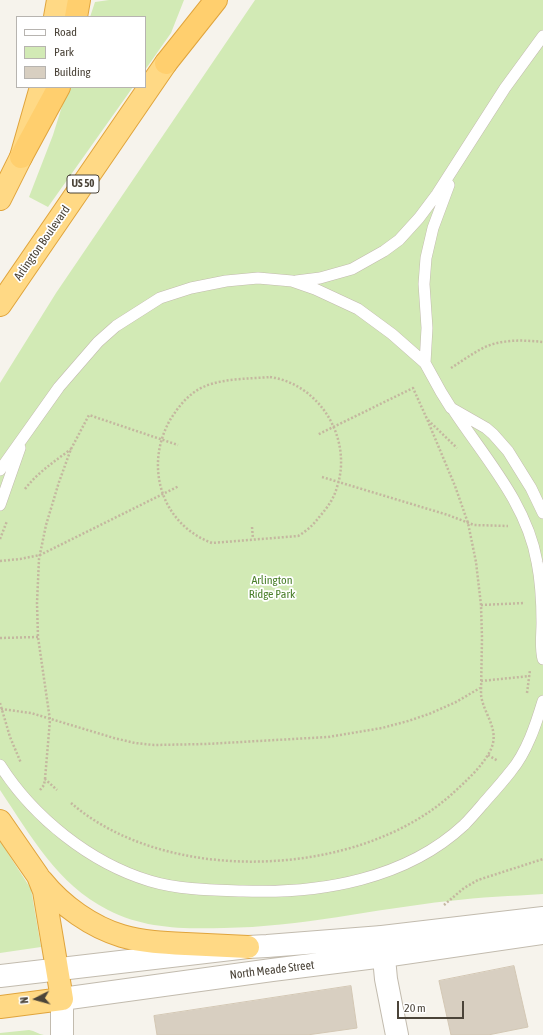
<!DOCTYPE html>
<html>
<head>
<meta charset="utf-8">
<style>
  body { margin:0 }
  #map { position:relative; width:543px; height:1035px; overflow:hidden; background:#f6f3ec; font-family:"Asap Condensed",sans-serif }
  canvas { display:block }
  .legend { position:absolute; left:16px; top:16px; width:130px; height:72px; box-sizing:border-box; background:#fff; border:1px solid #b7b4b0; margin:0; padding:5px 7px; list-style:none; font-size:12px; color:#4b4439 }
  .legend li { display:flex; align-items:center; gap:8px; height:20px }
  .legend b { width:20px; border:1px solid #b7b4b0 }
  .north { position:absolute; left:16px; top:979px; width:40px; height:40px; -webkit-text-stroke:3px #fff; paint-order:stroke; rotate:264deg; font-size:11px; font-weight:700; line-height:16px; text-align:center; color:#4b4439 }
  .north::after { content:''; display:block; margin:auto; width:14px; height:18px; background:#4b4439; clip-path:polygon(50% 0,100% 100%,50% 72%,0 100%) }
  .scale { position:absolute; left:397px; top:1001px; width:67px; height:18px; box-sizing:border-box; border:2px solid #4b4439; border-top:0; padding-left:5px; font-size:12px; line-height:14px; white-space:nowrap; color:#4b4439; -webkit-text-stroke:3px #fff; paint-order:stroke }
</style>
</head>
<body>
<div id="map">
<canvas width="543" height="1035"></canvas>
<ul class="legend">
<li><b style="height:5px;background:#fff"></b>Road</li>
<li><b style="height:11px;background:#d2eab5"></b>Park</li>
<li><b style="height:11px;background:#d8cfc1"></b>Building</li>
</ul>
<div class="north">N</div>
<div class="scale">20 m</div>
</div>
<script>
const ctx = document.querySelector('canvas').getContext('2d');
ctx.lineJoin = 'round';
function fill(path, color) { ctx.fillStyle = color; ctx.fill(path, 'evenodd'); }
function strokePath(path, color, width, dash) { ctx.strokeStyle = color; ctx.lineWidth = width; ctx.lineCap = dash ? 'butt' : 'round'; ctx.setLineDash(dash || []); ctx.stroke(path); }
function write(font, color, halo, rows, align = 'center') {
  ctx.font = font + ' "Asap Condensed",sans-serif'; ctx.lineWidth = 3.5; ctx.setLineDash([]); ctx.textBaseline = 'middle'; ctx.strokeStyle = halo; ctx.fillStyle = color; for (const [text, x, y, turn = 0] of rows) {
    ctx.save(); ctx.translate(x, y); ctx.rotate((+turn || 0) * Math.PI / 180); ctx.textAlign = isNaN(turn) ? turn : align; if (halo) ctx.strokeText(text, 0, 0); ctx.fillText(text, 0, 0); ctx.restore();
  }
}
fill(new Path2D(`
  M109,0H184L171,33L145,70V17H90L95,2Z
  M255,0H543V894C512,896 480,897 449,901C374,909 300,927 224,928C184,929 145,929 108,910C57,884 31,836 0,790V383L56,293Z
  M68,87H133L48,207L29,197L53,135Z
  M0,841L31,889L41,947L0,953Z
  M29,1030C35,1031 38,1034 44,1035H0V1033Z`), '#d2eab5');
const building = new Path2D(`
  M514,966L528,1027L488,1035H451L439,981Z
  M351,986L357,1028L307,1035H157L154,1016Z`);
fill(building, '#d8cfc1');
strokePath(building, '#d3c7b4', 1);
const service = new Path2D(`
  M296,281L320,278L352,269L384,251L399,240L419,218L437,194L505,88L543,36
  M425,363L427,328L424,284L426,258L433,228L449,185
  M454,411C485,458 527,504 537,562C541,582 542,602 542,623C542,635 540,647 543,659
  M0,470L59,387L98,342L116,326L160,298L191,288L226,281L258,278L292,281L315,289L358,309L392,334L425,363L441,392L451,408L486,428L493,434L508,451L531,488L543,513
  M0,505L20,448
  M0,765C33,817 90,863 150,881C180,890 213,890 243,891C321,894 406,879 464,825C473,816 481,806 489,797C497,788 504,780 511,771C527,752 536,724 543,701`);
const minor = new Path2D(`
  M382,937L386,979L397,1035`);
const tertiary = new Path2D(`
  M0,976L248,947L267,946L382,937L543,918
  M62,1035V999L272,970L384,956L543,933`);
const trunk = new Path2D(`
  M55,17L58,0
  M0,199L21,157L41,87
  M0,305L166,63
  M0,821L38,876L44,891L62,999L0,1007
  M42,881C62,906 92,927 122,936C143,942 165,943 186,944C207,945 227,946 248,947`);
const motorway = new Path2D(`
  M76,17L79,0
  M166,63L216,0
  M21,157L59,87`);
strokePath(service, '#c2bbae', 12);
strokePath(minor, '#c2bbae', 24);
strokePath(tertiary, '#c2bbae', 24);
strokePath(trunk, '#e0a43c', 24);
strokePath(motorway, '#e0a43c', 24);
strokePath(new Path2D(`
  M451,368C462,361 473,353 485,347C503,339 524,340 543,342
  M270,377C320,384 353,439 337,487C334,498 328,507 320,516C314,524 307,531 298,536L212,543C161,524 144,466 170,420C177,409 185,398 196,391C215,378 248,379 270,377Z
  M428,420L457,448
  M322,477L448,515L474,525L508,526
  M25,489C38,472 54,462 71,449
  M252,527L253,539
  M0,539L7,521
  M0,561L20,559L40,555L179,486
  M481,605L525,603
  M0,638L38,637
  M481,681L530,676
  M527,693L530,670
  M0,703L10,737L21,763
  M1,709L31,713L114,738L135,743L154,745L206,744L328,737L382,728L408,721L429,714L456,702L480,688
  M488,755L498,761
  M45,779L50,720L38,637L37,603L39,559L46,525L59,482L71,449L89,415L178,445
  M40,790L44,785L45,779L57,790
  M71,803C167,886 358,879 452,794C465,782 489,761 493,743C497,726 482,710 481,694L482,638L481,605L476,562L468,523L455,486L427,419L413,388L317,435
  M444,905L464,888L478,880L543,859`), '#c4b79f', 2.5, [2, 2]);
strokePath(service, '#fff', 11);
strokePath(minor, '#fff', 22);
strokePath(tertiary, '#fff', 22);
strokePath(trunk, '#ffd985', 22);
strokePath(motorway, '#ffcf6e', 22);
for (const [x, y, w] of [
  [83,184,32]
]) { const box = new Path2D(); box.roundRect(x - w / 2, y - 9, w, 18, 3); ctx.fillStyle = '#fff'; ctx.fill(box); strokePath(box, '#4b4439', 1); }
write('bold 11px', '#4b4439', null, [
  ["US 50",83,184]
]);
write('12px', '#4b4439', '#fff', [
  ["Arlington Boulevard",42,243,-55],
  ["North Meade Street",272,970,-7]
]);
write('12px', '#4a7f2a', '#fff', [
  ["Arlington",272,580],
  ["Ridge Park",272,594]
]);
</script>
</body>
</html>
